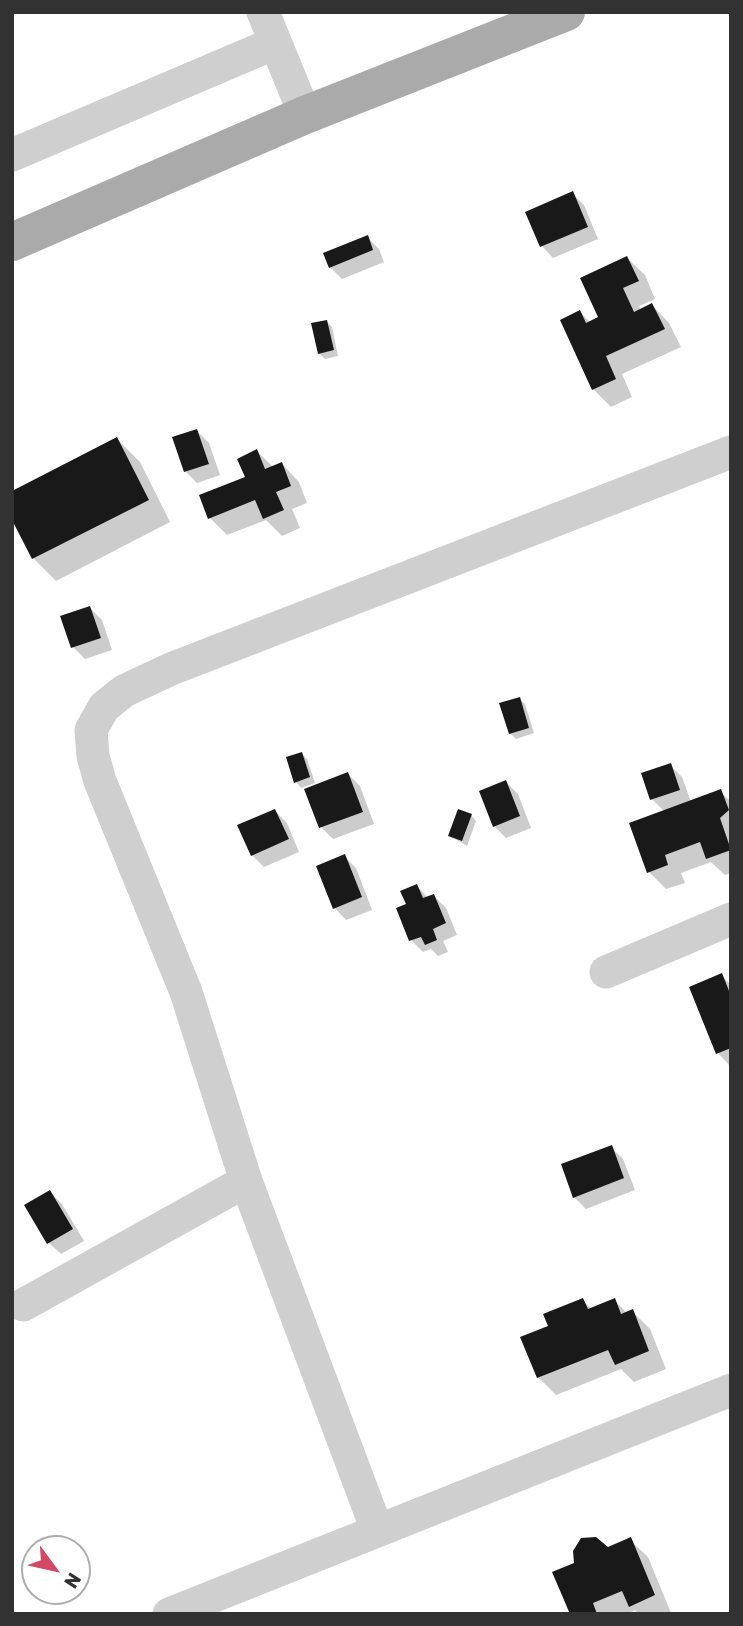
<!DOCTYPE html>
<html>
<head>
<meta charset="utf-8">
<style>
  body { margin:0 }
  #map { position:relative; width:743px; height:1626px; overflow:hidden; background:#fff; font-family:Rubik,sans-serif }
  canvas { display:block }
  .frame { position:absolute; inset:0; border:14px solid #323232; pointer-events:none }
  .north { position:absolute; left:21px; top:1535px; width:70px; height:70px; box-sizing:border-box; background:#fff; border:2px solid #adadad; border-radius:50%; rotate:123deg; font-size:19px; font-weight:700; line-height:28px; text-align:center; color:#323232 }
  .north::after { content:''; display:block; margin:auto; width:24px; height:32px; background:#d54864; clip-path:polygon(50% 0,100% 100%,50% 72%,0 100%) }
</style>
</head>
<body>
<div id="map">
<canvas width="743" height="1626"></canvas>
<div class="frame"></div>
<div class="north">N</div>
</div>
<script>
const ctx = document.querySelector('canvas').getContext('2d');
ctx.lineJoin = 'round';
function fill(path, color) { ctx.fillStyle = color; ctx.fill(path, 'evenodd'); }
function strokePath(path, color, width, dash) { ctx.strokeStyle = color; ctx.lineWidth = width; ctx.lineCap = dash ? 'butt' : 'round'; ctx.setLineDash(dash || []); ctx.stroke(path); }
fill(new Path2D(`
  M572,193L584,205L598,239L553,258L542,246Z
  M367,237L379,249L384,262L342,279L330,267Z
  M627,258L645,275L655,299L639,306L641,310L652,305L669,323L681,347L622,374L632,397L611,407L593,389L580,312L591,323L601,318Z
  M327,322L332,327L338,356L325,359L319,353Z
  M197,431L209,443L220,475L197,483L185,471Z
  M117,439L140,462L170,522L56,581L33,558L12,516Z
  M257,451L273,467L282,464L299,482L307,503L292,509L300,528L282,536L266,520L227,535L210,518L247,478Z
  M90,608L102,620L112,650L85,659L73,647Z
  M519,699L525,704L534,733L516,739L510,733Z
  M302,754L307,759L315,783L301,788L296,782Z
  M670,765L682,777L691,802L721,792L731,802V873L725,875L711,862L681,873L685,883L666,889L649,872L665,812L652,799Z
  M348,774L360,786L374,824L333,839L321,827L307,790Z
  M506,782L518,794L531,828L506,838L494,826Z
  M275,811L287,823L299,852L264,867L252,855Z
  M471,815L476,821L467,846L450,836Z
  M344,856L356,868L372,910L346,920L335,908Z
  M417,886L428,898L434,896L446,908L457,935L443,941L448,952L438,956L431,949L423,952L411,940L398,909L408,905Z
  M721,975L731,985V1067L718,1053L691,988Z
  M611,1147L623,1159L635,1190L586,1209L574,1197Z
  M50,1192L62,1204L84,1241L61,1254L49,1243Z
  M614,1300L627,1313L632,1311L650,1329L666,1369L634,1382L621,1369L556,1395L538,1377L550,1327L583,1301L592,1309Z
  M630,1540L648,1557L671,1613L638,1614L635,1610L627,1614H572L607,1549Z`), '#0003');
fill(new Path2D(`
  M573,191L588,227L540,247L525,212Z
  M368,235L373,250L329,268L323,253Z
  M627,256L639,281L623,288L634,312L652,303L665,329L606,356L616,379L592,390L560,320L580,310L586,323L598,317L580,278Z
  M327,320L334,350L318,354L311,323Z
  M197,429L209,464L184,472L172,437Z
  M117,437L149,500L32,559L12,520V491Z
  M257,449L265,469L282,462L291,486L276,492L284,510L263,519L255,500L208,519L199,495L245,477L237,459Z
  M90,606L101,638L71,648L60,616Z
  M520,697L529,728L509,734L499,703Z
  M302,752L310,777L294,783L286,757Z
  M671,763L680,790L650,800L641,773Z
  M348,772L363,812L319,828L304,789Z
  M506,780L520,816L493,827L479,791Z
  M721,789L729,810L720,818L731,850L706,859L700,842L665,855L668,865L647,873L629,823Z
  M275,809L289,839L251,856L237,825Z
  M458,809L472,814L462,841L448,836Z
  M345,854L362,897L333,909L316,866Z
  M417,884L423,898L434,894L446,923L433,929L437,940L425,945L421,937L409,941L396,908L406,904L400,891Z
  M722,973L731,996V1048L716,1054L689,987Z
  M612,1145L624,1178L573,1198L561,1164Z
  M50,1190L73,1229L47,1244L24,1205Z
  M583,1298L588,1309L615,1298L621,1314L633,1309L649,1351L615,1365L608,1350L537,1378L520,1337L548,1326L543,1314Z
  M596,1537L608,1547L631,1537L655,1595L629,1607L622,1591L593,1603L597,1614H570L552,1572L574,1563L573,1551L581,1538Z`), '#191919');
strokePath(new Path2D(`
  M263,12L305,115
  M12,155L275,43
  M606,972L731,919
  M23,1305L246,1181
  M377,1530L246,1181L186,992L100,781L93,756L91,730L104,707L124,691L171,669L731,452
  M169,1614L731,1390`), '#cfcfcf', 33);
strokePath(new Path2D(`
  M12,242L305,115L566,12`), '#aaa', 38);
</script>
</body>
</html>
